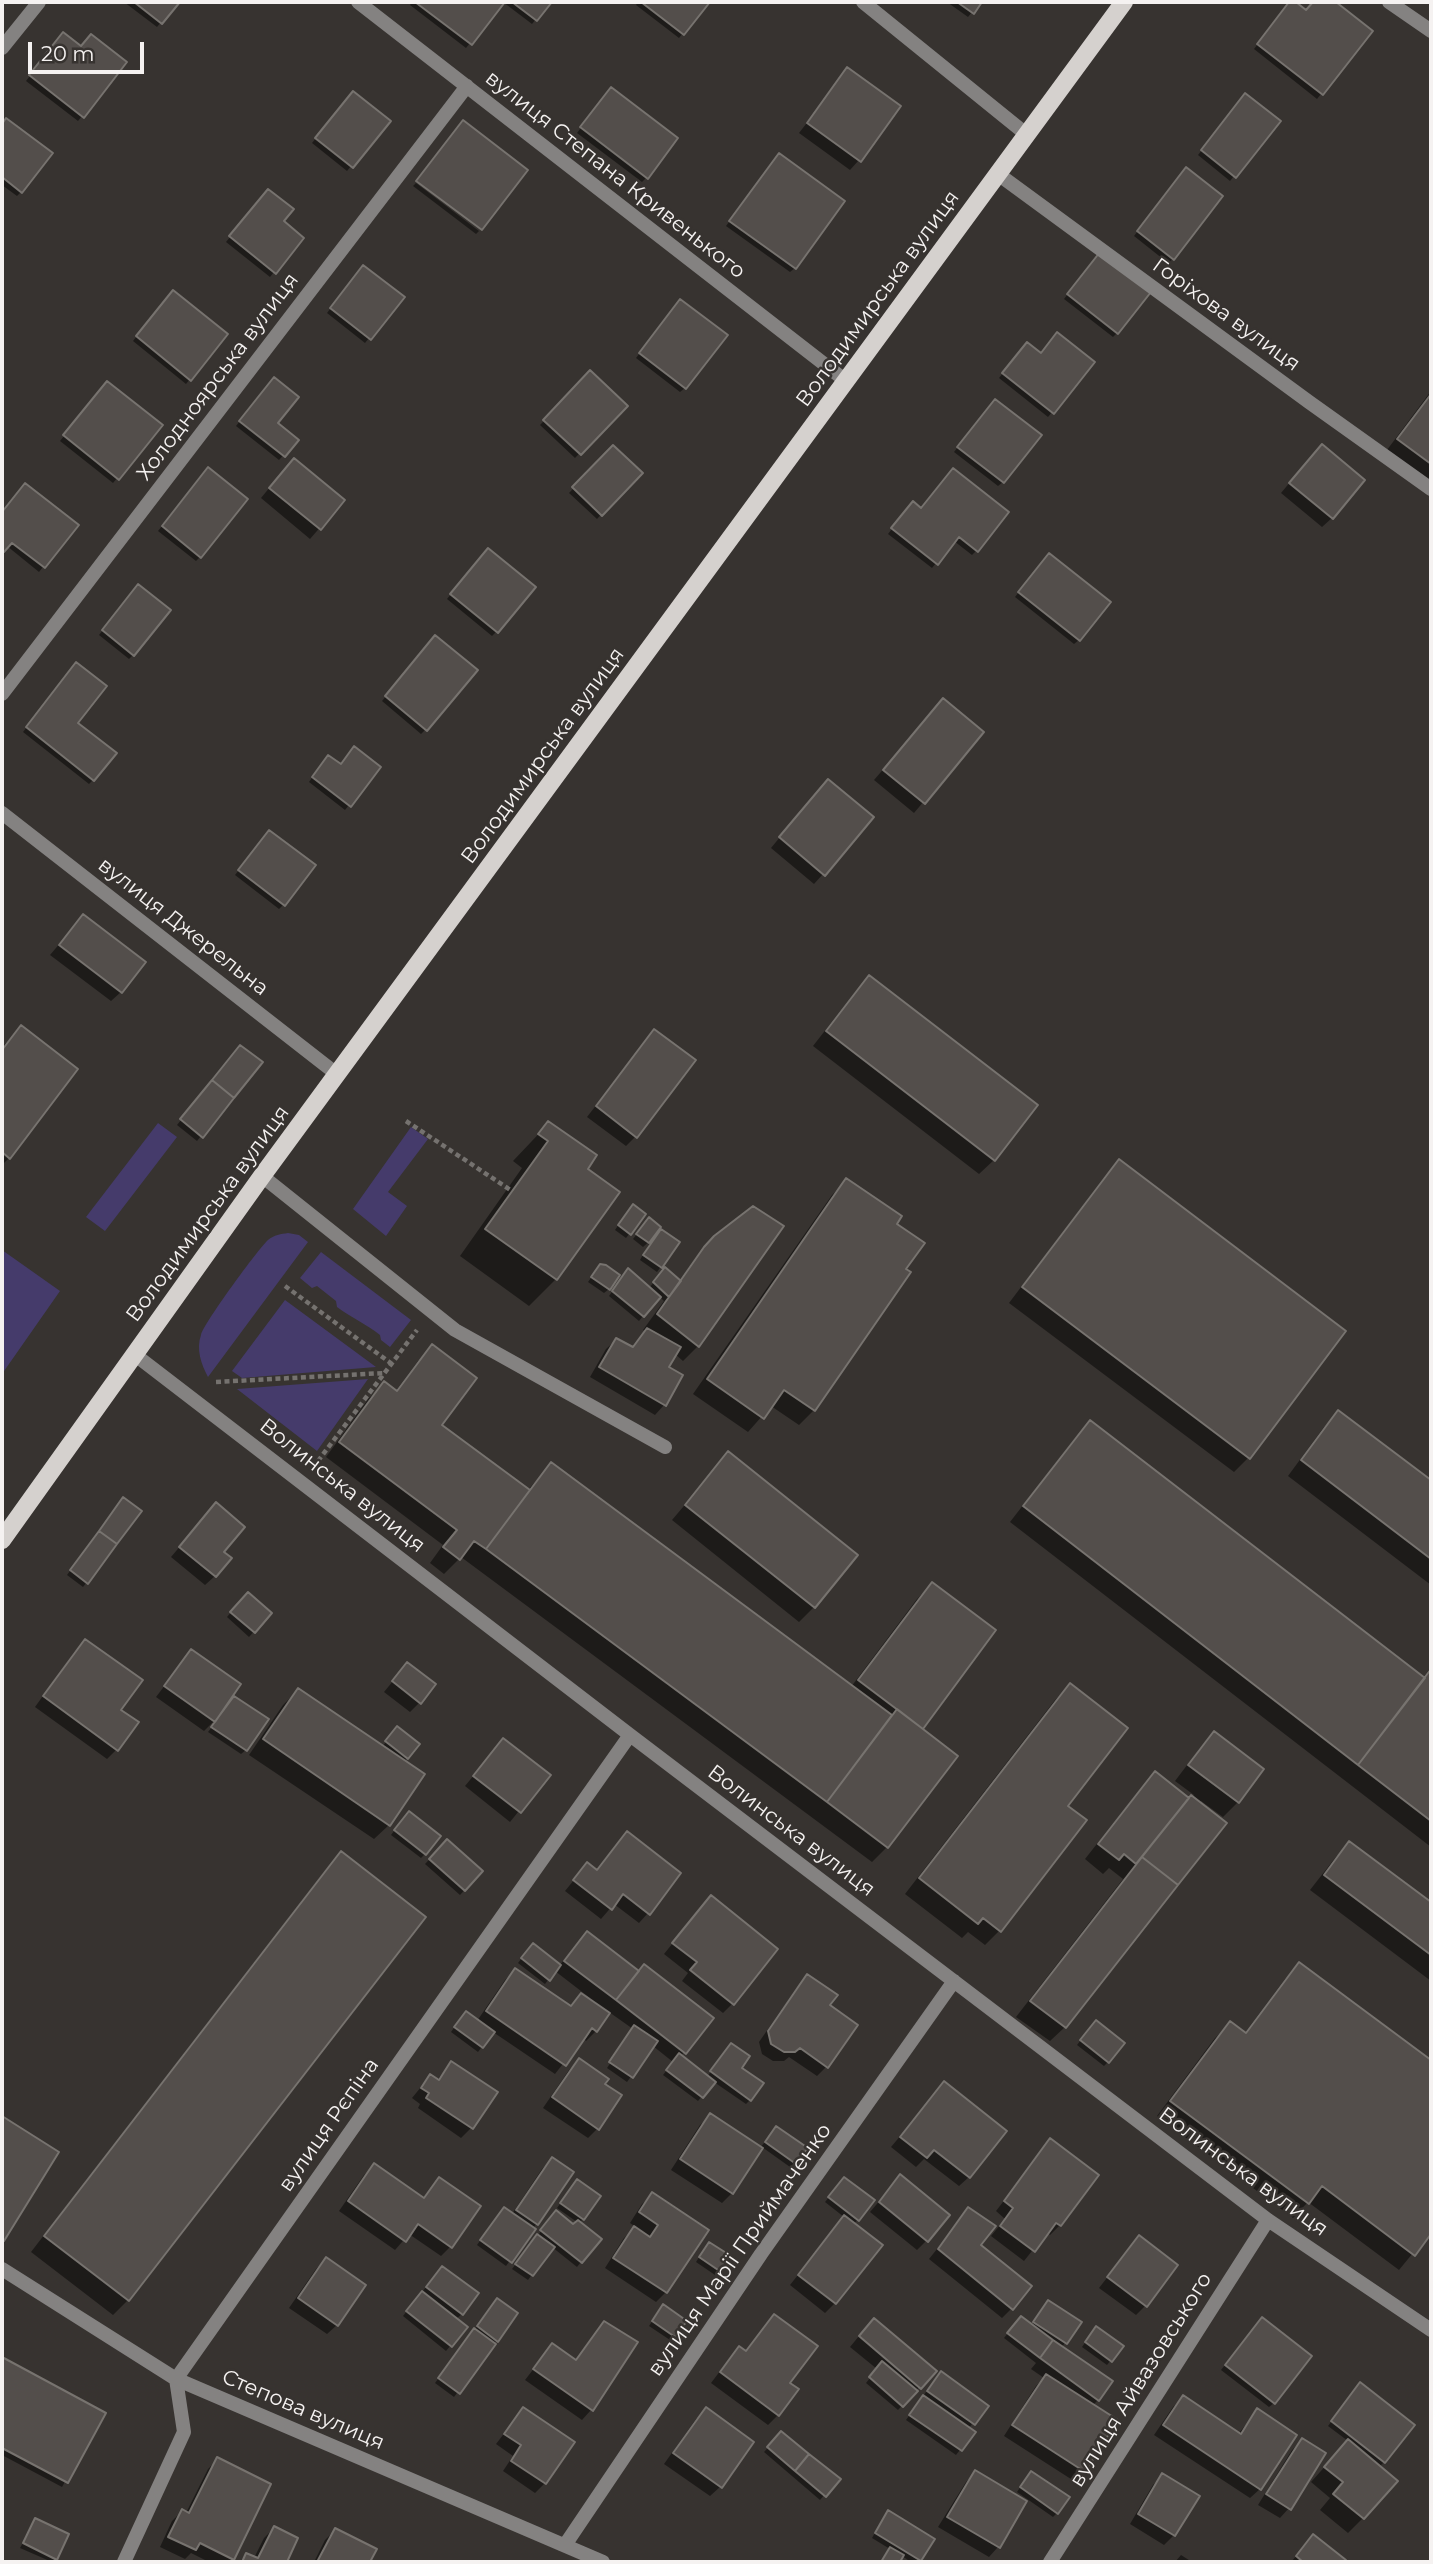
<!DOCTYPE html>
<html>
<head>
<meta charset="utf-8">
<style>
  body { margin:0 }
  #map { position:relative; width:1433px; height:2564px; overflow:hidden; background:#373330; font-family:Montserrat,sans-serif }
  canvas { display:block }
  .frame { position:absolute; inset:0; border:4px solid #f5f2f1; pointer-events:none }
  .scale { position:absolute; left:28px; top:42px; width:116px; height:32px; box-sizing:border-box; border:4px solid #f5f2f1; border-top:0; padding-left:9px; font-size:21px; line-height:24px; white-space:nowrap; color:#f5f2f1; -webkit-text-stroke:5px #373330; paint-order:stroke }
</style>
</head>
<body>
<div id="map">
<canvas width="1433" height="2564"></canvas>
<div class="frame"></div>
<div class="scale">20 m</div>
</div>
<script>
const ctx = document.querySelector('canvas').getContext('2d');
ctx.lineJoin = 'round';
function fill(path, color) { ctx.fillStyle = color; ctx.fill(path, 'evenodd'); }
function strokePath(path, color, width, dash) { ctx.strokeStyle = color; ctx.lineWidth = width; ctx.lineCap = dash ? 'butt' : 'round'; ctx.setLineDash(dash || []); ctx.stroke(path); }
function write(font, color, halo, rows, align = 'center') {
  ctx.font = font + ' Montserrat,sans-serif'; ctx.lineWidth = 5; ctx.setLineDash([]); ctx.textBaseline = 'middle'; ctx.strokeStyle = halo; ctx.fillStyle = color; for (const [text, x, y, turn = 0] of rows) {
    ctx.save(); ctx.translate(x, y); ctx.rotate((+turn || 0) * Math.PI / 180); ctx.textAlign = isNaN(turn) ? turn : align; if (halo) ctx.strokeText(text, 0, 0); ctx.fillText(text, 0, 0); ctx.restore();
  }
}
fill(new Path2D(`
  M158,1123L177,1137L105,1231L86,1217Z
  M411,1127L428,1139L388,1192L407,1206L386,1236L353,1209Z
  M288,1233L299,1235L308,1242L208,1377C201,1364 196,1349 201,1335C204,1323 258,1249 268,1240C274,1235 281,1234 288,1233Z
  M2,1250L60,1291L2,1374Z
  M321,1252L411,1320L390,1347L381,1340L380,1335C366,1324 352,1318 337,1307L336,1301L317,1286L312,1288L300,1278Z
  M285,1300L376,1367L242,1378L232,1371Z
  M368,1379L317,1451L237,1389Z`), '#453b6b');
fill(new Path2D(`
  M124,2H178L157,27Z
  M412,2H550L532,24L503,2L466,48L410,5Z
  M638,2H708L679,38L636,5Z
  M947,2H980L968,17Z
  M1291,2L1306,12L1313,2H1333L1371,31L1317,99L1254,49Z
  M58,39L82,116L78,121L26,81Z
  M848,70L859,160L850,170L799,133Z
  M607,93L646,178L642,182L577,133Z
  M349,97L388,121L347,171L312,143Z
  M1241,100L1278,121L1230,181L1198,155Z
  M6,120L21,192L17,196L2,185V125Z
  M779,155L795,268L790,272L726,226Z
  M1182,174L1173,259L1168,263L1134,236Z
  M416,183L479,231L476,234L413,186Z
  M264,195L281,222L274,272L270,277L226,242Z
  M1095,259L1117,333L1113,337L1064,299Z
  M359,271L402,297L365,343L327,313Z
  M168,297L190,379L186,384L133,341Z
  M676,306L685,388L680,392L636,358Z
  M1023,348L1040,354L1093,362L1048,417L999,378Z
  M591,373L625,406L575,458L540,425Z
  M270,383L276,424L297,440L279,460L236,426Z
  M103,387L161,426L113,483L60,441Z
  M1431,391V489L1384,454Z
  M991,405L1003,482L998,486L954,452Z
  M613,447L640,473L597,519L569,493Z
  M1312,456L1332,518L1322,527L1281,493Z
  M284,470L343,501L310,539L261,498Z
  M204,474L200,557L196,561L158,531Z
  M948,475L976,551L972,555L954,541L932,568L888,534L908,508L921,509Z
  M21,490L76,525L39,572L7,546L2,552V514Z
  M484,554L496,632L492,636L447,599Z
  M1044,560L1079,640L1074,644L1015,597Z
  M134,591L133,655L129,659L99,635Z
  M431,642L426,729L421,734L382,701Z
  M72,669L76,723L93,780L89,784L23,732Z
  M943,700L982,732L914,813L874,780Z
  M324,761L349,805L345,810L309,782Z
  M818,791L823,874L814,884L771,848Z
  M265,837L284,904L279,909L235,875Z
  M83,916L121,992L111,1001L50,955Z
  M869,977L994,1160L979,1174L813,1046L855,992Z
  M21,1028L9,1158L2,1165V1047Z
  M654,1031L636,1136L626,1146L587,1117Z
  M236,1051L201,1136L197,1141L177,1125Z
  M549,1123L585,1169L618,1192L556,1279L529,1306L460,1256L522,1168L513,1161Z
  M1120,1161L1248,1458L1234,1472L1009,1303L1105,1176Z
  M847,1180L895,1224L904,1269L909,1273L814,1410L799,1425L771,1406L748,1432L693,1394L832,1195Z
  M628,1211L630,1233L626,1238L615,1230Z
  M645,1224L657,1229L678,1243L657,1272L640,1260L652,1239L643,1247L633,1239Z
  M715,1238L698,1346L683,1361L675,1354L667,1367L681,1376L664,1405L655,1415L590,1377L606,1349L616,1340L631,1348L646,1332L643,1330L664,1301L659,1296L639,1321L609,1296L624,1275L649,1288L661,1274L679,1281L699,1253Z
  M596,1271L609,1289L604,1293L588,1282Z
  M433,1346L439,1425L527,1491L551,1464L851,1687L917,1599L932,1584L994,1631L921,1729L887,1847L872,1862L461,1557L444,1574L430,1563L443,1545L326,1457L369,1398L384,1384L395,1392L418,1361Z
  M1339,1412L1431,1483V1585L1288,1476L1324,1427Z
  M1090,1422L1423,1678L1431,1667V1847L1010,1522L1076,1437Z
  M728,1454L814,1607L799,1622L672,1520Z
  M119,1504L87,1582L83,1587L67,1575Z
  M216,1504L222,1552L215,1576L205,1585L171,1557Z
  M243,1598L270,1614L249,1637L227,1617Z
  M85,1641L119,1710L117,1749L107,1759L35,1707L75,1651Z
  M191,1651L226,1703L228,1704L234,1698L246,1750L241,1754L208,1732L216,1722L214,1721L204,1731L156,1697Z
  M407,1664L420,1702L410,1712L384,1692Z
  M1070,1685L1066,1806L1000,1930L985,1945L968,1932L962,1938L905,1894L1055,1700Z
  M298,1690L382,1747L393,1733L407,1758L404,1762L389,1825L374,1839L249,1755L283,1705Z
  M1214,1733L1262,1770L1238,1802L1223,1817L1201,1801L1065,2027L1050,2041L1016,2017L1123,1879L1109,1868L1103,1874L1085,1859L1141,1788L1156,1774L1189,1800L1194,1795L1175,1781L1200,1748Z
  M503,1740L548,1775L510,1822L465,1786Z
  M404,1818L425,1854L421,1858L391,1835Z
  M447,1841L481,1872L460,1895L425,1864Z
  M1349,1843L1431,1905V1981L1310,1890L1335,1858Z
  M342,1853L424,1917L128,2300L113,2315L31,2252L327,1868Z
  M587,1864L648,1913L639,1923L614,1904L601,1919L565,1891Z
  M702,1907L732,2004L723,2013L682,1981L688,1973L664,1954Z
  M587,1933L638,1972L712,2018L680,2057L707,2077L727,2049L740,2068L750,2100L746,2104L714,2082L698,2101L663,2075L673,2062L653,2046L627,2082L607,2068L633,2029L609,2012L596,2031L586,2041L583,2038L555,2074L493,2032L478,2052L451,2032L462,2017L477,2021L505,1980L515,1970L570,2007L581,1995L589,2001L590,1998L555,1971L545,1984L518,1963L528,1950L559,1966Z
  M1299,1964L1431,2062V2231L1399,2270L1308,2202L1293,2218L1157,2116L1215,2038L1230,2024L1244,2034L1285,1979Z
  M808,1976L828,2006L827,2066L817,2076L789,2057L784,2061H773L762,2054L759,2042L798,1986Z
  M1091,2027L1108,2062L1104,2066L1077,2045Z
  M579,2060L603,2084L598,2128L588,2138L543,2108L569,2070Z
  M451,2063L495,2093L471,2128L461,2138L418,2108L420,2104L412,2098L430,2076L437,2080Z
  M944,2084L969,2177L959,2186L924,2159L916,2167L891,2147Z
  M710,2116L760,2148L776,2128L795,2162L790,2167L762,2147L732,2193L722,2203L671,2170L700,2125Z
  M2,2118L57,2152L2,2241Z
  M1050,2141L1060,2225L1050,2235L1047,2232L1024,2261L991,2236L1005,2219L996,2211Z
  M552,2159L537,2223L506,2266L477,2245L500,2213L512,2214L542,2169Z
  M374,2165L422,2199L439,2179L450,2247L441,2256L409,2234L395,2250L339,2211L364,2175Z
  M900,2177L927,2240L917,2250L870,2212Z
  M840,2184L858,2220L853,2224L835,2303L825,2313L790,2285L844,2217L825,2202Z
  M573,2186L583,2219L579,2223L599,2239L577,2267L552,2247L528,2280L512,2269L552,2217L573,2226L577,2222L557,2208Z
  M652,2195L707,2231L666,2292L656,2302L605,2268L624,2238L636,2227L630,2223L642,2204Z
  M969,2209L978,2245L1011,2309L1002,2318L929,2259Z
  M1139,2237L1145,2306L1136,2315L1099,2288Z
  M705,2248L729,2257L715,2275L696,2262Z
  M326,2259L337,2325L327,2334L289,2308L316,2269Z
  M438,2272L462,2314L456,2319L466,2327L446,2351L403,2316Z
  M493,2305L497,2340L454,2397L435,2383Z
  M1044,2307L1080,2323L1061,2348L1098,2400L1092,2406L1083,2471L1074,2481L1004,2436L1036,2386L1044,2378L1031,2369L1036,2363L1004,2338L1017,2322L1031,2326Z
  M659,2311L674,2336L670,2340L649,2326Z
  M774,2316L788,2383L778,2415L768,2425L711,2383L730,2358L739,2348L745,2352Z
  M604,2323L635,2343L591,2410L582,2420L525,2380L552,2345L575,2361Z
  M1257,2324L1274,2403L1269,2407L1221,2370Z
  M864,2330L934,2371L898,2410L866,2383L877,2369L850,2347Z
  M1092,2333L1111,2360L1107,2365L1082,2347Z
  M2,2359L104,2414L62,2487L2,2455Z
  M936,2378L986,2406L968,2429L973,2433L956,2455L906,2420Z
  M1356,2389L1384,2462L1379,2467L1373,2508L1348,2533L1320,2510L1330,2498L1311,2482L1348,2441L1328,2426Z
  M1183,2397L1238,2434L1258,2410L1260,2489L1250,2498L1154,2435L1173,2407Z
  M523,2409L545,2483L535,2493L503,2471L513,2456L496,2444Z
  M706,2410L720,2487L710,2496L664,2464L696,2419Z
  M782,2433L838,2479L820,2500L764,2452Z
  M1302,2440L1289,2508L1280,2518L1258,2505L1292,2450Z
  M218,2459L232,2559L229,2562H209L191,2553L185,2559L160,2547L172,2521L182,2511L186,2513L208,2469Z
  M975,2472L998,2547L989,2557L938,2527L966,2482Z
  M1162,2476L1174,2535L1164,2545L1130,2524L1153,2485Z
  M1027,2477L1057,2513L1053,2517L1017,2492Z
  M884,2517L933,2539L918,2562H911L902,2556L898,2562H881L890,2549L872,2538Z
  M36,2520L56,2559L52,2562L20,2548Z
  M274,2528L296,2539L285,2562H239L247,2555L254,2558L264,2538Z
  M335,2530L374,2550L368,2562H314L325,2540Z
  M1313,2537L1344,2560L1342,2562H1291Z
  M1181,2555L1192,2562H1175Z`), '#0007');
const building = new Path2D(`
  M134,2H180L162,24Z
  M415,2H505L472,45Z
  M512,2H552L537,21Z
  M641,2H710L684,35Z
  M957,2H982L974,14Z
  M1289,2H1296L1306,10L1313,2H1336L1373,31L1323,95L1257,44Z
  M63,32L81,46L91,34L127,62L84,118L29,75Z
  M847,67L901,106L861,162L807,123Z
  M611,87L678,138L648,179L580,127Z
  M353,91L391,121L353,168L315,138Z
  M1245,93L1281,121L1236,178L1201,150Z
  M6,118L53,153L22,193L2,177V124Z
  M463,120L528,170L482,230L416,181Z
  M779,153L845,201L796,269L729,221Z
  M1186,167L1223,196L1174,260L1137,231Z
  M268,189L294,209L284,221L304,238L276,274L229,236Z
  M1100,252L1151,292L1118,334L1067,294Z
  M363,265L405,297L371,340L330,308Z
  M173,290L228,334L191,381L136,336Z
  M680,299L728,335L686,389L639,353Z
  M1057,332L1095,362L1054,414L1002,373L1027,342L1041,353Z
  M590,370L628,406L581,455L543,420Z
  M274,377L299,397L278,423L299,440L285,457L239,421Z
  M107,381L163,425L119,480L63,435Z
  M1431,394V464L1397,439Z
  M995,399L1042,435L1004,483L957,447Z
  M1322,444L1365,480L1333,519L1289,483Z
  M613,445L643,473L602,516L572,487Z
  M294,458L345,500L321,530L269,488Z
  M208,467L248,499L201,558L162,526Z
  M953,468L1009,512L978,552L959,537L938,565L891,528L913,501L921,508Z
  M25,483L79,525L45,568L12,543L4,552L2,550V512Z
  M488,548L536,587L498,633L450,594Z
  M1049,553L1111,602L1080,641L1018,592Z
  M138,584L171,610L134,656L102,630Z
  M435,635L478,670L427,731L385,696Z
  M76,662L107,686L78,723L117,753L94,781L26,727Z
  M943,698L984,732L925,804L883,770Z
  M354,746L381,767L351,807L312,777L328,755L341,764Z
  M828,779L874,817L825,876L779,837Z
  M269,830L316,865L285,906L238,870Z
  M83,914L146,962L122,993L59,945Z
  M869,975L1038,1105L995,1161L826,1031Z
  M21,1025L78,1069L10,1159L2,1152V1050Z
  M654,1029L696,1060L637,1138L596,1106Z
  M240,1045L263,1062L234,1098L212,1080Z
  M212,1080L234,1098L203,1138L180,1119Z
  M548,1121L597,1155L588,1169L620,1192L557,1280L485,1229L548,1141L538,1134Z
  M1119,1159L1346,1331L1250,1459L1022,1287Z
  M846,1178L902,1216L897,1224L925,1243L906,1269L911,1272L815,1411L784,1390L764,1419L707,1379Z
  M633,1204L646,1214L631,1235L618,1225Z
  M753,1206L784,1226L699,1347L657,1314L704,1247L714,1236Z
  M649,1217L661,1227L649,1243L636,1234Z
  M661,1229L680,1242L662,1268L643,1255Z
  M600,1264L606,1265L620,1275L610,1290L591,1277Z
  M665,1267L681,1281L669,1297L653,1282Z
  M628,1268L661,1297L644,1317L612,1291Z
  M647,1328L681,1347L669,1367L683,1375L666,1406L599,1367L616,1338L633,1347Z
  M432,1344L477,1378L442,1425L530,1490L486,1549L474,1541L460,1560L443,1547L457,1530L339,1442L384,1381L397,1391Z
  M1338,1410L1431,1480V1559L1301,1460Z
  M1090,1420L1425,1678L1358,1765L1023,1506Z
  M728,1451L858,1555L815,1608L685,1505Z
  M551,1462L892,1715L827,1802L486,1549Z
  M123,1497L142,1511L117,1544L99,1531Z
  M216,1502L245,1527L224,1552L232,1558L216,1577L179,1547Z
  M99,1531L117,1544L88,1584L70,1570Z
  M932,1582L996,1630L923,1729L858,1680Z
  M248,1592L272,1613L255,1633L230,1612Z
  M85,1639L143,1680L121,1710L139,1722L118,1751L43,1696Z
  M191,1649L241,1684L215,1722L164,1686Z
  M407,1662L436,1684L421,1704L392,1681Z
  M1431,1669V1821L1358,1765Z
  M1070,1683L1128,1728L1068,1806L1087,1820L1001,1932L983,1918L978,1924L919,1878Z
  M298,1688L425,1774L390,1826L263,1739Z
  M234,1696L269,1719L247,1751L211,1727Z
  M897,1709L958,1756L888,1848L827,1802Z
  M397,1726L420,1744L408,1759L385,1741Z
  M1214,1731L1264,1769L1239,1803L1188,1765Z
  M503,1738L551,1775L521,1813L473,1776Z
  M1155,1771L1189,1798L1136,1864L1124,1854L1119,1860L1098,1844Z
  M1191,1795L1227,1823L1178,1885L1142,1857Z
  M409,1811L441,1836L426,1855L394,1830Z
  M627,1831L681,1873L650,1915L623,1894L612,1910L573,1880L587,1862L597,1870Z
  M447,1839L483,1871L465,1891L429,1859Z
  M1349,1841L1431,1902V1955L1324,1875Z
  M341,1851L426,1917L129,2301L44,2236Z
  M1142,1857L1178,1885L1066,2028L1030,2001Z
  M711,1895L778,1949L734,2005L690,1970L697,1962L672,1943Z
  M587,1931L639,1971L616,2000L564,1961Z
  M533,1943L561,1965L550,1981L521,1958Z
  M1299,1962L1431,2060V2234L1415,2256L1322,2186L1309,2204L1170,2101L1230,2021L1246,2033Z
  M644,1964L714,2018L686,2054L616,2000Z
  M515,1968L571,2006L581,1993L610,2013L597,2032L592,2028L566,2066L486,2011Z
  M807,1974L838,1995L830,2005L858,2025L828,2068L800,2048L795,2052H784L771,2044L768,2031Z
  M466,2011L495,2032L483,2048L454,2027Z
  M1096,2020L1125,2043L1109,2063L1080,2040Z
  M634,2025L658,2041L633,2078L609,2062Z
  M731,2043L750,2056L742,2068L764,2083L751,2101L710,2071Z
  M679,2053L716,2082L703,2098L666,2070Z
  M579,2058L609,2079L605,2084L622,2095L599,2130L552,2097Z
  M451,2061L498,2092L473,2129L426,2098L429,2093L421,2088L430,2074L439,2080Z
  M944,2081L1007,2131L970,2178L934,2150L927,2158L900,2137Z
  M710,2113L763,2148L733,2194L680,2159Z
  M2,2116L59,2152L4,2241L2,2240Z
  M776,2126L808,2148L796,2164L765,2142Z
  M1050,2138L1099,2175L1061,2226L1056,2223L1035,2252L1000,2226L1013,2208L1004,2201Z
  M552,2157L574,2172L538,2225L516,2210Z
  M374,2163L424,2198L439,2177L481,2206L452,2248L418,2224L406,2242L348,2201Z
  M900,2174L950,2215L928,2242L879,2202Z
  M844,2177L875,2200L859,2221L828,2197Z
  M577,2179L601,2196L584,2220L560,2203Z
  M652,2192L709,2230L667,2293L613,2258L634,2226L650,2237L658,2225L639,2212Z
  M504,2207L536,2229L512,2263L480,2240Z
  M968,2207L996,2226L981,2245L1032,2286L1013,2310L938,2249Z
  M556,2210L573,2224L578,2220L602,2239L582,2263L540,2230Z
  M844,2215L883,2245L836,2304L798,2275Z
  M537,2234L555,2247L533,2276L515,2264Z
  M1139,2235L1178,2265L1147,2307L1107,2277Z
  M709,2242L731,2256L721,2272L699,2257Z
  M326,2257L366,2285L338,2326L298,2298Z
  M442,2266L479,2293L463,2315L426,2287Z
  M422,2291L468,2327L452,2347L406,2311Z
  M497,2298L518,2313L498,2342L477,2326Z
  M1048,2300L1082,2322L1067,2344L1033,2322Z
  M663,2304L687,2321L675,2337L652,2321Z
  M774,2314L818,2346L790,2383L799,2389L779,2416L720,2372L739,2346L746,2351Z
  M1021,2316L1053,2340L1040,2358L1007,2333Z
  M1262,2317L1312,2356L1275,2404L1225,2365Z
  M874,2318L937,2371L921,2389L859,2336Z
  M604,2321L638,2342L593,2411L533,2369L552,2343L576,2360Z
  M1096,2326L1124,2346L1112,2362L1085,2342Z
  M474,2328L496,2344L460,2394L438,2378Z
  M1053,2340L1113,2381L1099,2401L1040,2358Z
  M2,2357L106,2413L68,2483L2,2448Z
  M882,2361L918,2391L903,2407L869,2377Z
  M941,2371L989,2406L975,2425L927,2391Z
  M1046,2374L1118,2420L1085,2472L1012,2425Z
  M1360,2382L1415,2425L1385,2463L1331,2421Z
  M923,2395L976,2432L962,2451L909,2415Z
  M1183,2395L1241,2434L1257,2408L1297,2435L1261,2490L1163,2425Z
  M523,2407L575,2442L546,2484L511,2461L521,2445L504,2434Z
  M706,2407L754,2442L722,2488L673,2453Z
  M781,2431L809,2454L795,2471L767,2447Z
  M1302,2438L1326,2453L1291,2510L1266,2494Z
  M1348,2439L1398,2481L1364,2519L1333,2494L1343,2482L1324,2467Z
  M809,2454L841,2479L826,2497L795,2471Z
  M217,2457L271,2484L234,2560L200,2543L196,2550L168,2537L182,2509L189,2513Z
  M975,2470L1027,2501L1000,2548L947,2517Z
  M1031,2471L1070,2497L1058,2514L1020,2487Z
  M1162,2473L1200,2496L1175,2536L1138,2514Z
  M888,2510L935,2539L921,2561L875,2533Z
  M35,2518L69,2534L57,2560L23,2543Z
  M274,2526L298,2538L287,2562H242L246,2553L258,2558Z
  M335,2528L377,2549L370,2562H317Z
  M1313,2534L1346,2560L1344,2562H1303L1296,2556Z
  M890,2547L904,2555L900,2562H881Z`);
fill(building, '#534e4b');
strokePath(building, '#77736f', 2);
strokePath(new Path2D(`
  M406,1121L512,1191
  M285,1286L392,1364
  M216,1382L385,1373
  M318,1461L417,1330`), '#75726f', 4.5, [5, 3.5]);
strokePath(new Path2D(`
  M262,1176L455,1330L665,1447`), '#848281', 14);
strokePath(new Path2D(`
  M358,2L846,381
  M863,2L1026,134
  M1389,2L1431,31
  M2,48L39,2
  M998,174L1309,402L1431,489
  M2,694L467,86
  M2,813L338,1075
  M134,1354L630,1735L1268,2220L1431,2330
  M2,2269L176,2379L603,2562
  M565,2545L761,2254L954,1981
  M124,2562L184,2432L176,2379L630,1735
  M1050,2562L1268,2220`), '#848281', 14);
strokePath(new Path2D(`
  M2,1540L262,1176L1124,2`), '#d5d1ce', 18);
write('21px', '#f5f2f1', '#373330', [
  ["вулиця Степана Кривенького",615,175,38],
  ["Володимирська вулиця",878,299,-54],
  ["Горіхова вулиця",1226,315,36],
  ["Холодноярська вулиця",218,377,-53],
  ["Володимирська вулиця",543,756,-54],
  ["вулиця Джерельна",183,927,38],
  ["Володимирська вулиця",208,1214,-54],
  ["Волинська вулиця",342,1486,38],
  ["Волинська вулиця",791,1831,37],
  ["вулиця Рєпіна",329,2125,-55],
  ["Волинська вулиця",1243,2172,36],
  ["вулиця Марії Приймаченко",740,2250,-55],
  ["вулиця Айвазовського",1141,2380,-58],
  ["Степова вулиця",303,2410,23]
]);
</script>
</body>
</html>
